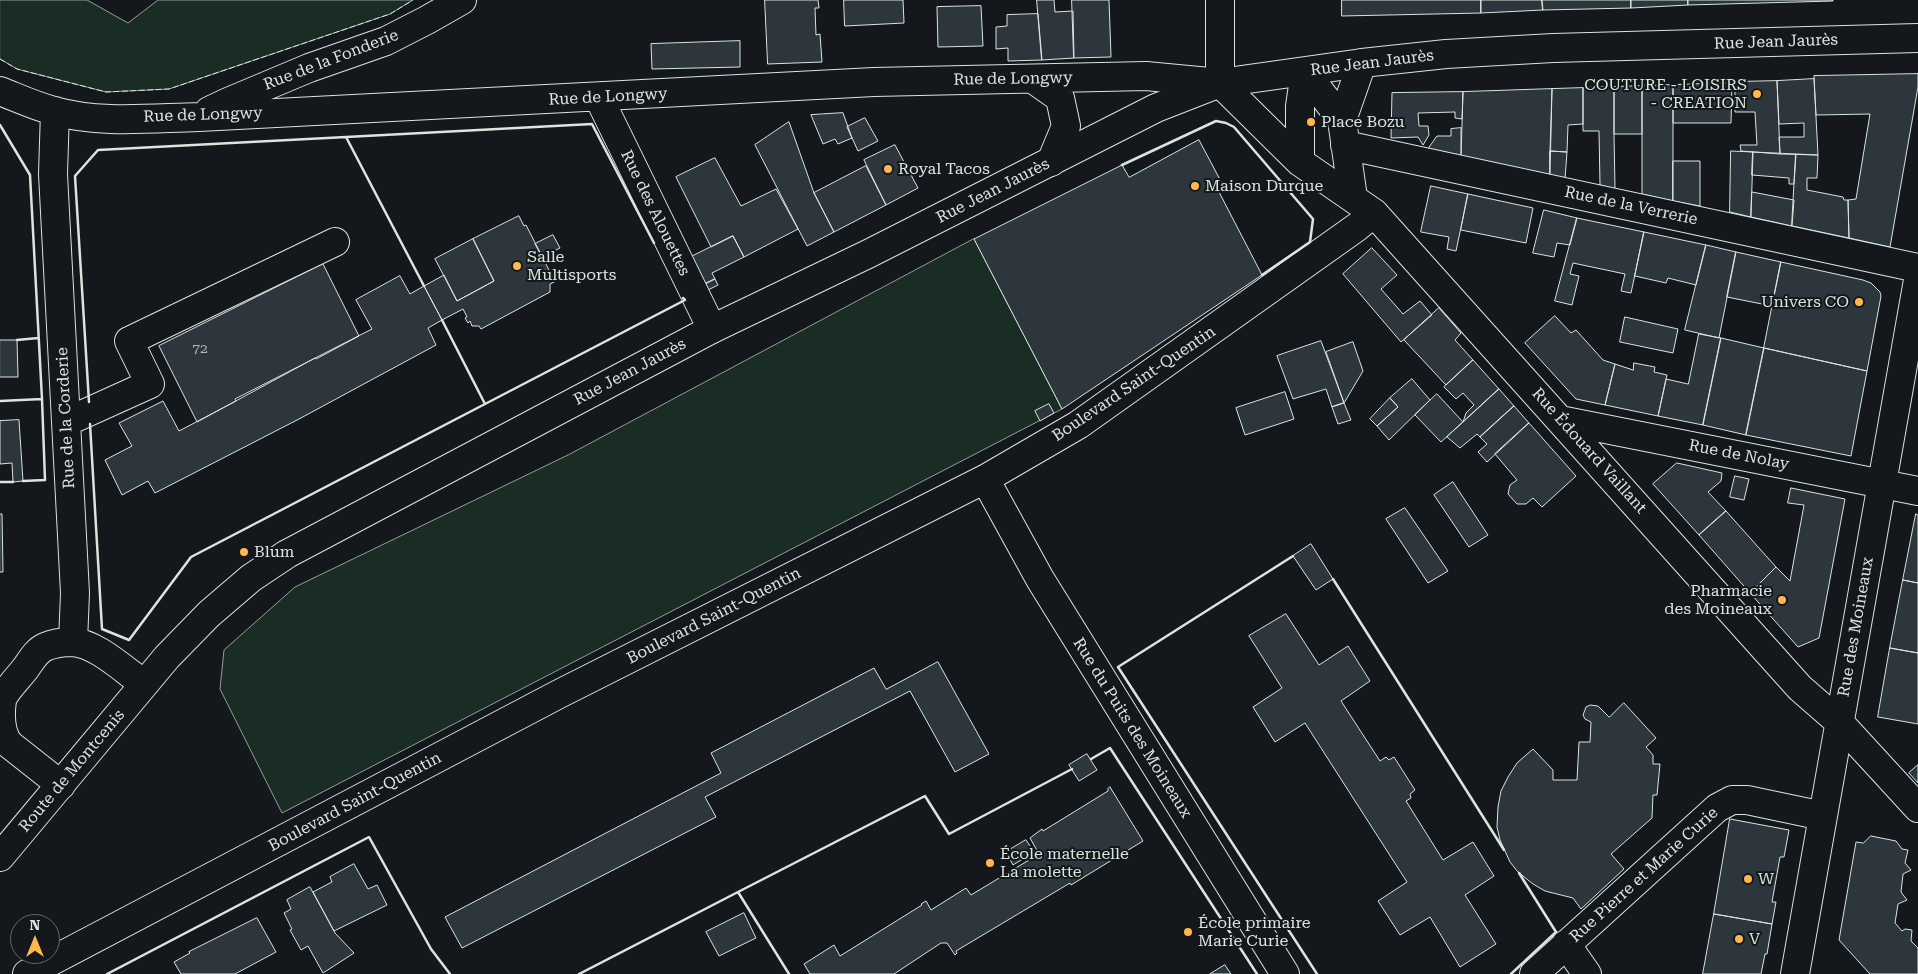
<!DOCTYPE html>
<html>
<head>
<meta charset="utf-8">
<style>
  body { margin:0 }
  #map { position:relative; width:1918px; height:974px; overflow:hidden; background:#14181c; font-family:"Roboto Serif",serif }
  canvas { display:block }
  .north { position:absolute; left:10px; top:914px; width:50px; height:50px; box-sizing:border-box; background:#14181c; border:1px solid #626a69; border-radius:50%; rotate:0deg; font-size:14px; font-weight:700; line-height:20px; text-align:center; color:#d8e6dc }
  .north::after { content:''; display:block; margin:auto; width:18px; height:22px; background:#ffb74d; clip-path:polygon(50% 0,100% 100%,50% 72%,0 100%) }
</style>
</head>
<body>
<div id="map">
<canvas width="1918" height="974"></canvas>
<div class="north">N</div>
</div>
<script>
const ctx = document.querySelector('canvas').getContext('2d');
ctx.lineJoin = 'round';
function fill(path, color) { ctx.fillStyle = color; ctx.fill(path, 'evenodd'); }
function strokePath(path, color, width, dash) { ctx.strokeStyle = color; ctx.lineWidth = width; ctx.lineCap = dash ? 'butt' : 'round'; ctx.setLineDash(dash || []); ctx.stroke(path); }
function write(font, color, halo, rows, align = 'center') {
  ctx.font = font + ' "Roboto Serif",serif'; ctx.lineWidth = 4; ctx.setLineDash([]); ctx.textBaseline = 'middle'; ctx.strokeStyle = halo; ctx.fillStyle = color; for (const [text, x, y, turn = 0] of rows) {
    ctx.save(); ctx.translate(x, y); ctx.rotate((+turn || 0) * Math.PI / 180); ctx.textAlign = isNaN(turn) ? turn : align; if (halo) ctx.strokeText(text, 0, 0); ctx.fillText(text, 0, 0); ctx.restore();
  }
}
const green = new Path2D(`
  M0,0H87L128,23L158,0H413L390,14L169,89L106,92L17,69L0,59Z
  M974,239L1062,409L282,813L220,689L224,650L295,587L568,455Z`);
fill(green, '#1a2d24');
strokePath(green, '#939e99', 1);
const building = new Path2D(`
  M765,0H818L819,8H815L816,35L820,34L822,62L768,64Z
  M844,0H903L904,23L845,26Z
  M1037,0H1054L1055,12L1073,11L1074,58L1042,60Z
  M1072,0H1109L1111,57L1074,58Z
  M1342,0H1481V13L1342,16Z
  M1481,0H1542L1543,10L1481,13Z
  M1542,0H1631V8L1543,10Z
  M1631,0H1688V5L1631,8Z
  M1688,0H1833V1L1688,5Z
  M981,6L983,46L938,47L937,7Z
  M1038,14L1042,60L1008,61V48L996,49V27L1007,26V15Z
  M740,41V67L652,69L651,44Z
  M1918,74V87L1890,247L1849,238L1848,200L1856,199L1870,114L1816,115L1814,76Z
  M1814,79L1818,155L1780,154L1779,137H1804V123L1779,124L1777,81Z
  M1777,81L1780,154L1741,151L1740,145H1757L1755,112H1735V82Z
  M1732,83L1731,123H1673V85Z
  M1673,85V201L1642,194V86Z
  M1642,86V134H1614V87Z
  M1614,87V134L1615,189L1600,185L1599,131H1583V88Z
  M1583,88V124L1568,125L1567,152L1550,151L1552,89Z
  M1552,89L1550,175L1461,157L1463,92Z
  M1463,92L1462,119L1455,118V112L1418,113L1419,126H1428L1429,135L1423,145L1418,137L1391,138L1392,93Z
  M843,113L852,138L838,144L835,139L823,144L811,115Z
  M865,118L878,141L858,151L847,127Z
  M789,122L814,193L834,232L807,246L755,145Z
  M1461,128V157L1427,150L1437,136H1451V129Z
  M1199,140L1225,189L1219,192L1262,275L1062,409L974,239L1122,165L1129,177Z
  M895,145L918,188L886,205L864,160Z
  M1550,151L1567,152L1565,179L1550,175Z
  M1731,151L1753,152L1751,217L1730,212Z
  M1753,152L1796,154L1794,184H1789V178L1752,175Z
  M1796,154L1818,155L1817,178H1807V190L1843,197L1844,200H1848L1849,238L1792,226Z
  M715,158L741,206L776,189L798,229L744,257L733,236L711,247L676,177Z
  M1673,161H1700V206L1673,201Z
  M866,166L886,205L834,232L814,193Z
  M1431,186L1468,194L1456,251L1447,249L1449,237L1421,232Z
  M1752,192L1794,200L1792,226L1751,217Z
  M1468,194L1533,208L1526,243L1461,230Z
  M1544,210L1577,218L1570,245L1557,243L1554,257L1533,253Z
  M519,216L524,226L526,225L552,276L554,275L556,281L550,284V292L481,329L479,326H472L470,321L468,323L465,318L467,317L463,309L442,320L424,286L444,275L457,301L494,281L473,239Z
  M1577,218L1644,232L1631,293L1621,291L1625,274L1573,263L1570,274L1579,276L1572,305L1555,301Z
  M1644,232L1706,245L1696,285L1668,278L1666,283L1635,276Z
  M553,235L560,248L542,257L535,244Z
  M733,236L744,257L712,273L715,279L705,284L691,257Z
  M473,239L494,281L457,301L435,259Z
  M1706,245L1736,252L1719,338L1685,330Z
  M1372,248L1397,275L1381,289L1403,314L1420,301L1432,315L1401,342L1343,274Z
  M1736,252L1781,262L1772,306L1727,297Z
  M1781,262L1863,280L1871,283L1880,292L1881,296L1867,371L1764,348Z
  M323,264L359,336L316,359L315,358L197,422L159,346Z
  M400,276L410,294L424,286L442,320L428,328L436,345L299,419L155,493L148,481L122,495L105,460L132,446L119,423L163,401L179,431L236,401L235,399L372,329L356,300Z
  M715,279L718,285L708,290L705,284Z
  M1439,308L1461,333L1455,340L1473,360L1446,385L1404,340Z
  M1555,316L1571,333L1576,330L1603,360L1615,364L1605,405L1576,399L1525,343Z
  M1625,317L1678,329L1673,353L1620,342Z
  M1699,334L1721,338L1703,425L1658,416L1666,379L1688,384Z
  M1721,338L1764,348L1746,435L1703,425Z
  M0,340H17L18,377H0Z
  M1321,341L1344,403L1332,407L1326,389L1293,399L1277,356Z
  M1353,342L1363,371L1344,403L1326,352Z
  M1764,348L1867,371L1851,456L1746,435Z
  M1473,360L1499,389L1463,422L1466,413L1474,405L1463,393L1456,399L1444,387Z
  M1634,363L1655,367L1654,372L1667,375L1658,416L1605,405L1615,364L1633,370Z
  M1412,379L1430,400L1389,440L1377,426L1398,407L1390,398Z
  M1499,389L1514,406L1480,437L1477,434L1460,448L1447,437Z
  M1285,392L1294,419L1245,435L1236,408Z
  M1437,394L1463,422L1441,442L1415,415Z
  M1390,398L1398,407L1377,426L1370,419Z
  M1344,403L1351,420L1338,424L1332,407Z
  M1049,404L1054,413L1040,421L1035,411Z
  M1514,406L1529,423L1487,462L1478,452L1487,444L1480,437Z
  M19,420L23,481L13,482L12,463L0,464V421Z
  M1529,423L1576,476L1542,507L1533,498L1526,504H1517L1508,494L1510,485L1517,480L1495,454Z
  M1677,463L1722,473L1721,481L1708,492L1726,511L1699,535L1653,484Z
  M1735,476L1749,479L1744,500L1730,497Z
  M1453,482L1488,535L1469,547L1434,495Z
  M1791,488L1845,499L1819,638L1798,647L1750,593L1776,567L1790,581L1804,505L1788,503Z
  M1405,508L1448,571L1428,583L1386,519Z
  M1726,511L1776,567L1750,593L1699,535Z
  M0,514H2L3,572H0Z
  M1916,514L1918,515V583L1903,580Z
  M1311,544L1333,579L1316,590L1293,556Z
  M1903,580L1918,583V653L1890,648Z
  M1286,614L1319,665L1348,646L1370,681L1341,701L1380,761L1386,757L1389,760L1394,757L1415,790L1410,794L1411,798L1406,801L1443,860L1473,842L1494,876L1465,895L1496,944L1460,967L1430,917L1400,935L1378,901L1407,882L1305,723L1275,742L1253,707L1282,688L1249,636Z
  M1890,648L1918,653V724L1878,717Z
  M938,662L989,754L955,772L910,691L705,797L716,817L462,948L445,917L721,773L711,753L874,668L886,689Z
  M1624,703L1656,738L1646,747L1653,755V764H1660L1657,795H1653L1652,818L1611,854L1624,869L1581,909L1573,898L1545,891L1533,884L1518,872L1510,862L1500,840L1497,827L1498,807L1501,791L1508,777L1517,763L1533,749L1553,770V780H1577L1579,742H1590L1591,722L1585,719L1583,715L1586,707L1590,705L1598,706L1609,717Z
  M1087,754L1097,770L1079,781L1069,765Z
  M1918,765V783L1909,773Z
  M1110,787L1143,841L1071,885L1070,883L956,951L957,953L955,955L947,943H941L894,974H810L804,964L834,945L840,956L922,905L921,904L926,901L931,910L966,888L971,895L1039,854L1030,838L1042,829L1043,831L1108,791V789Z
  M1730,819L1789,830L1784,857H1780L1772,902H1776L1772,924L1714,914Z
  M1871,836L1896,841L1902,849L1908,850L1905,863L1911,870L1903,874L1901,892L1907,900L1898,904L1895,923L1902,931L1905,929L1912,930L1911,941L1918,948V974H1870L1839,940L1856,842L1863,843Z
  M1026,840L1034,852L1013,865L1006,852Z
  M354,864L368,889L377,885L387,905L334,931L313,892L332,882L330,877Z
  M310,887L335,933L354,953L323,973L308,946L301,950L290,930L292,929L284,913L291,909L287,900Z
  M744,913L756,938L719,956L706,932Z
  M1714,914L1772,924L1767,954H1765L1761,974H1703Z
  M257,918L276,952L235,974H181L174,962L190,953L189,952Z
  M1225,965L1231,974H1210Z`);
fill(building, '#2c363c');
strokePath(building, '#d8e6dc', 1);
const minor = new Path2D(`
  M1220,0V83
  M1305,72L1342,120L1353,198
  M1033,79L1060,98L1066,126L1051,162
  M1220,83L1300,162L1374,213L1800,688L1839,722L1918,808
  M0,91C18,98 35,106 54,111C100,124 151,118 199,117L874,82L1146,76L1220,83
  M599,98L712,329
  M55,111L53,174L75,593L73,642
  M209,111L228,102L309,68L386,41L427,20L462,0
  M1342,120L1362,63
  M1345,145L1918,268
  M1300,162V106L1305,72
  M1560,420L1918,491
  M66,422L150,384L129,341L335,242
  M985,479L1040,579L1285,974
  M61,785L9,744C0,732 0,715 2,700C5,691 19,677 25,669C31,661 36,651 45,647C54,643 62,642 72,642C96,643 124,670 144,684
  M1566,944L1587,974
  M27,974L559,694L985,479L1078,425L1357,227L1374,213
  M1534,974L1717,808L1732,800H1747L1823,816
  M1795,974L1918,280`);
const major = new Path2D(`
  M0,857L167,657L209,614L251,578L287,554L712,329L868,254L1156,108L1220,83L1362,63L1446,54L1553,48L1918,38`);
strokePath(minor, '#d8e6dc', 30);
strokePath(major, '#d8e6dc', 30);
strokePath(minor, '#14181c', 28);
strokePath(major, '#14181c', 28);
strokePath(new Path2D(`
  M0,59L17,69L106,92L169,89L390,14L413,0`), '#d8e6dc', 1, [6, 2.5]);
strokePath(new Path2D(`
  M0,125L30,175L42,399
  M346,137L592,124L654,243
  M1122,165L1216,121L1226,123L1234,127L1313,219L1310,242L1262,275
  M17,340L38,338
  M0,401L42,399L45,480L23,481
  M89,402L75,176L98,150L346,137L424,286
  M485,404L685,300L683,298
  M90,424L102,629L129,640L191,557L485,404L442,320
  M0,482H13
  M1293,556L1118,667L1317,974
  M1333,579L1504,850
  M1091,759L1110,748L1257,974
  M107,974L369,837L431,949L450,974
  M579,974L738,892
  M789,974L738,892L925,796L949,834L1072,769
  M1511,974L1556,932L1519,873`), '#d8e6dc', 2.5);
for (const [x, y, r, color] of [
  [1757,94,5,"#ffb74d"],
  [1311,122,5,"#ffb74d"],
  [888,169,5,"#ffb74d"],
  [1195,186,5,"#ffb74d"],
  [517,266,5,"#ffb74d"],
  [1859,302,5,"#ffb74d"],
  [244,552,5,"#ffb74d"],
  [1782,600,5,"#ffb74d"],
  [990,863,5,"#ffb74d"],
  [1748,879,5,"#ffb74d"],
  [1188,932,5,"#ffb74d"],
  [1739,939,5,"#ffb74d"]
]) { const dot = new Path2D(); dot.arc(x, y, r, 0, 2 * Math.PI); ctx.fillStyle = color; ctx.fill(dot); strokePath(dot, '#14181c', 2); }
write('14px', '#adbab4', null, [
  ["72",200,349]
]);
write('16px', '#d8e6dc', '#14181c', [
  ["Rue Jean Jaurès",1776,42,-2],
  ["Rue de la Fonderie",331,60,-21],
  ["Rue Jean Jaurès",1372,63,-7],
  ["Rue de Longwy",1013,79,-1],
  ["Rue de Longwy",608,97,-3],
  ["Rue de Longwy",203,115,-2],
  ["Rue Jean Jaurès",993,191,-27],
  ["Rue de la Verrerie",1631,206,12],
  ["Rue des Alouettes",655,213,64],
  ["Rue Jean Jaurès",630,372,-28],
  ["Boulevard Saint-Quentin",1134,384,-34],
  ["Rue de la Corderie",66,418,-93],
  ["Rue Édouard Vaillant",1589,451,48],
  ["Rue de Nolay",1739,455,11],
  ["Boulevard Saint-Quentin",714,616,-27],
  ["Rue des Moineaux",1856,627,-80],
  ["Rue du Puits des Moineaux",1132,728,58],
  ["Route de Montcenis",72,771,-50],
  ["Boulevard Saint-Quentin",355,802,-28],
  ["Rue Pierre et Marie Curie",1644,875,-42]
]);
write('16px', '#d8e6dc', '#14181c', [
  ["COUTURE - LOISIRS",1747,85,"right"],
  ["- CREATION",1747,103,"right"],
  ["Place Bozu",1321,122],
  ["Royal Tacos",898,169],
  ["Maison Durque",1205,186],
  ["Salle",527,257],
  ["Multisports",527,275],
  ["Univers CO",1849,302,"right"],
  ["Blum",254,552],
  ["Pharmacie",1772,591,"right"],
  ["des Moineaux",1772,609,"right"],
  ["École maternelle",1000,854],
  ["La molette",1000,872],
  ["W",1758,879],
  ["École primaire",1198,923],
  ["Marie Curie",1198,941],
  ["V",1749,939]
], 'left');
</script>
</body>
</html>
